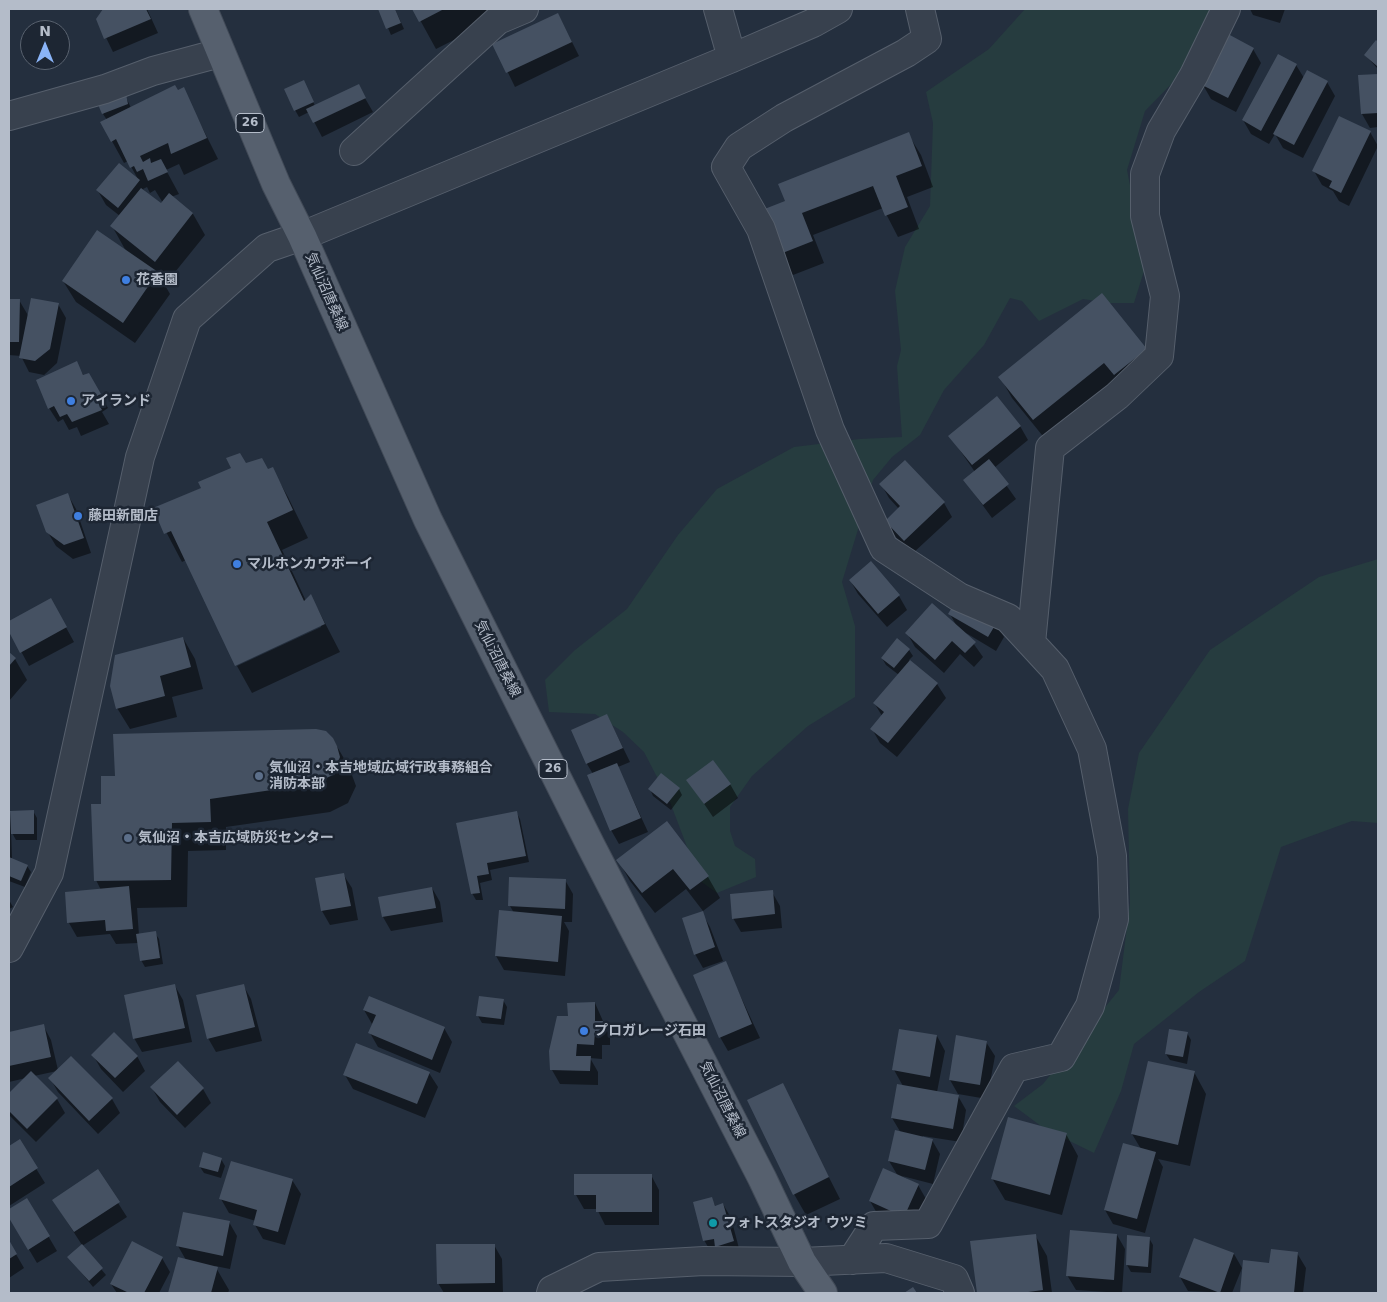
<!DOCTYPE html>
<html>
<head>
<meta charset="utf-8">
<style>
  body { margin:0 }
  #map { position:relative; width:1387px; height:1302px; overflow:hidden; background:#242f3e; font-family:"DejaVu Sans",sans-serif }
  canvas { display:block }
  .frame { position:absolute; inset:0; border:10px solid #b4bcc9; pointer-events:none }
  .north { position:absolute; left:20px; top:20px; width:50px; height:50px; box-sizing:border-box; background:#1d2633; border:1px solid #59626f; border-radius:50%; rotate:0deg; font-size:14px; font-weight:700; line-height:20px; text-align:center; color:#b4bcc9 }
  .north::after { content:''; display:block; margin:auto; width:18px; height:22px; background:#8ab4f8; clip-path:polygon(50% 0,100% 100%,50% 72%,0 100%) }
</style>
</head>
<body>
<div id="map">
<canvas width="1387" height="1302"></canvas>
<div class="frame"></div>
<div class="north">N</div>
</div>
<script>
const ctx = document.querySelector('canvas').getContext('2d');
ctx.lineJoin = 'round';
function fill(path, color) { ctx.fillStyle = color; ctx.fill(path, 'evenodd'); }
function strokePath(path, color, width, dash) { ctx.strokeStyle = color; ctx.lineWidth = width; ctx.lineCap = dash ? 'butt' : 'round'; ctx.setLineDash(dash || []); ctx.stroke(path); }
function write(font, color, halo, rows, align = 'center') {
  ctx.font = font + ' "DejaVu Sans","Noto Sans JP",sans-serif'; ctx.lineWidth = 5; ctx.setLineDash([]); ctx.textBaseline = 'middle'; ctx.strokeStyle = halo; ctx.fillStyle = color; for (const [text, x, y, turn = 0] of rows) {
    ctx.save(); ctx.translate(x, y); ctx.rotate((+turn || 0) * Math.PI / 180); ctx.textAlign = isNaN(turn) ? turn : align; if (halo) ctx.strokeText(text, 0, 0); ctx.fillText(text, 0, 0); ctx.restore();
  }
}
fill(new Path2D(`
  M1025,9H1217L1185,70L1145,111L1127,170L1138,226L1144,271L1134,303H1109L1083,299L1039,321L1022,301L1010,298L984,345L944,390L920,435L892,457L873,480L842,582L855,626V697L808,726L752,776L730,807V831L735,846L755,859L756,877L717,893L700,881L670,802L644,752L623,732L595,714L549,712L545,680L575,650L627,609L678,535L717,489L794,447L860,439L902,437L897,366L901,350L895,291L905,247L930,206L933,123L926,92L989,49Z
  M1378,559V823L1352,821L1281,847L1245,961L1199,992L1134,1044L1121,1091L1094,1153L1045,1129L1014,1106L1043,1084L1119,990L1130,903L1128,809L1139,753L1210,650L1319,577Z`), '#263c3f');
fill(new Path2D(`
  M104,9H147L158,33L113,52L97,19Z
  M380,9H395L404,29L391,35Z
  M414,9H515L436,49Z
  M1250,9H1285L1280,23L1253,15Z
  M558,14L579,56L515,87L494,44Z
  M1376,42L1378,44V69L1365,55Z
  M1253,49L1261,63L1236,112L1211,99L1203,85Z
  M1296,65L1304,78L1327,82L1335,96L1303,158L1283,148L1275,134L1269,144L1251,134L1243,120Z
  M1378,75V127L1370,128L1362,114L1360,76Z
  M358,86L373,112L322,137L309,112L299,117L295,110L307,88L315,106Z
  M183,89L218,159L184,175L179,164L166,170L179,194L171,197L193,214L205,235L167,282L159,275L170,294L135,343L76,302L63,281L126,251L112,226L120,216L106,205L98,191L139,181L128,161L124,163L102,123L107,120L103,114L125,95L131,108ZM147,187L150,193L155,190L163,203L161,205L146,193L143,189Z
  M1370,132L1378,146L1349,206L1339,201L1333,191L1322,185L1314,171Z
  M908,134L921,155L933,187L907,197L919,229L898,237L883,208L813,235L824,263L793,275L781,254L786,202Z
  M1102,295L1158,371L1046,440L1012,398L1000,377Z
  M9,300H19L29,317L58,304L66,318L57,363L44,375L29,372L21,356L9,355Z
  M76,363L84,376L88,374L108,408L102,412L109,424L81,436L77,427L69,430L63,419L58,422L49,408Z
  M1020,426L1028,440L994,468L1016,499L992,518L965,481L975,472L950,436Z
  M246,465L268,471L272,469L288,497L308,538L282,550L306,601L311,596L340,652L252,693L237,666L321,627V624L186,560L182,562L154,509L202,488Z
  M881,484L944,503L952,517L912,554L894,535L886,521L899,509L889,498Z
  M68,495L76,509L91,553L73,559L56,546L47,531Z
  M850,580L899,596L907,610L887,627L858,594Z
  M51,600L74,642L29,666L9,629V622Z
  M950,614L996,623L1004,637L996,651L966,633L983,657L974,667L960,654L944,673L915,647L907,633L956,625Z
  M183,638L195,659L203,689L172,697L177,717L130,729L117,708Z
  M909,650L913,656L909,660L937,684L946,698L897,757L880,743L872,729L882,716L875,704L899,675L886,665L882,658Z
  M9,653L15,659L27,680L9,701Z
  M607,715L630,762L618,767L648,832L619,844L611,830L593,774L587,764Z
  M332,738L349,767L356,786L348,803L330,812L226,827V850L188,851L187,907L137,908L139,935L155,933L159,939L163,964L145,967L141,960L138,943L116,944L110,934L77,937L69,923L66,893L101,890L96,880L102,805L116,778Z
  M688,780L730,784L738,798L713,817Z
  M650,789H679L682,795L671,810L653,796Z
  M9,807V812L33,811L37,818V840H16L11,831L12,858H9Z
  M516,812L520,819L529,862L490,870L492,880L480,883L483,900H476L472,893L458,824Z
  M667,823L708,877L720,898L703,911L686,889L655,913L630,881L618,860Z
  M10,859L27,866L31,872L25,887L9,881Z
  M343,874L352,888L358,920L330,925L322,911Z
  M565,880L573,894L572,922H564L569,931L565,976L504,970L496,956L514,913L510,906Z
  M432,888L440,902L443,922L391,931L383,917L379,898Z
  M772,892L780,906L782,928L741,932L733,918Z
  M9,900L13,907L9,909Z
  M702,913L710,927L723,961L703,968L695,954Z
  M725,963L760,1038L728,1051L720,1037Z
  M243,985L251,999L262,1041L216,1052L208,1038Z
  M175,986L183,1000L192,1042L142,1052L134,1038Z
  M503,1000L507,1007L504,1025L482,1023L478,1016Z
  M595,1003L610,1037V1045H602V1059L590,1058L598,1072V1085L560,1084L552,1070L550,1051Z
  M364,1010L444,1028L452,1042L440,1073L378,1047L370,1033L372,1024Z
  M43,1025L51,1040L58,1070L112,1099L120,1113L98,1134L58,1092L50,1078L57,1071L34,1076L57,1099L65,1113L36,1142L9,1115V1095L26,1078L9,1082V1033Z
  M1187,1033L1191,1040L1187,1064L1170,1060L1166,1054Z
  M937,1036L945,1051L937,1092L958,1096L966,1110L961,1142L923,1136L922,1138L932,1140L940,1154L933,1184L902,1176L918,1185L926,1199L912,1230L878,1215L870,1201L898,1176L889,1161L901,1133L892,1118L903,1086L894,1070Z
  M986,1042L995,1056L987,1099L958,1094L950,1080Z
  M93,1055L137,1056L145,1071L123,1092L101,1069Z
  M1194,1072L1206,1094L1190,1166L1158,1159L1163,1167L1145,1233L1113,1224L1105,1210L1141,1149L1132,1134Z
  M429,1073L438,1087L425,1118L353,1089L345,1075Z
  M782,1085L840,1199L806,1215L794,1194Z
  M152,1088L203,1089L211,1103L185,1128L160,1102Z
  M1066,1134L1078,1156L1062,1215L1005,1200L992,1178Z
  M19,1141L45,1183L9,1206V1148Z
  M221,1159L225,1166L221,1178L204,1173L200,1167Z
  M576,1175H651L659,1190V1225H605L597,1209H584L576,1195Z
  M292,1180L301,1194L285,1245L263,1239L255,1225L256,1221L229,1213L221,1199Z
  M711,1198L716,1207L723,1204L731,1218L741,1256L712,1254L704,1240Z
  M27,1200L57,1251L37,1263L9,1216V1210Z
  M53,1200L118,1203L127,1217L82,1246L106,1275L93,1287L69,1257L82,1245Z
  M229,1222L237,1236L230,1269L215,1266L229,1290L228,1293H169L179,1258L186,1260L178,1246Z
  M1035,1235L1047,1256L1052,1293H978L972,1243Z
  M1117,1235L1125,1249L1122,1293L1076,1290L1067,1275Z
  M1149,1238L1153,1245L1151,1273L1131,1272L1127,1265Z
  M9,1242L24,1268L9,1278Z
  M494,1245L502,1259L503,1293H444L438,1283Z
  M1297,1253L1306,1268L1303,1293H1241L1244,1261L1270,1264Z
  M1234,1254L1242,1268L1232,1293L1188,1291L1180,1277Z
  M162,1258L170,1272L159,1293H117L111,1284Z`), '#0007');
fill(new Path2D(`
  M103,9H146L151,19L104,39L96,19Z
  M378,9H395L401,23L386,29Z
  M412,9H444L419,22Z
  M558,13L572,42L506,73L492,44Z
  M1228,34L1254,48L1228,98L1202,85Z
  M1376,40L1378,42L1377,66L1364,55Z
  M1278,54L1297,64L1261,131L1242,120Z
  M1307,70L1328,81L1294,145L1273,134Z
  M1378,74V113L1361,114L1358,75Z
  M304,80L314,102L294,111L284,89Z
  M359,84L366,98L313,123L306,109Z
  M175,85L178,90L184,87L207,138L171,154L168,143L140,156L143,162L150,158L151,163L161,159L168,172L148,181L143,169L137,172L134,166L130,168L116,139L111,142L100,122Z
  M126,94L128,104L102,114L97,102Z
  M1339,116L1371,131L1341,193L1329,187L1332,181L1312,171Z
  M909,132L922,166L896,176L908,207L885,216L873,186L802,213L813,241L780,254L762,210L785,201L778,184Z
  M119,163L140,180L118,208L96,190Z
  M141,188L161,203L169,193L193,213L155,262L110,226Z
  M97,230L158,272L123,323L62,281Z
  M1102,293L1147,349L1114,375L1104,363L1033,420L998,377Z
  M31,298L59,303L50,349L35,361L19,358Z
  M9,299H20L19,342H9Z
  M77,361L83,375L89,373L101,394L95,397L102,410L72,422L67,414L60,417L54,406L48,409L36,380Z
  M997,396L1021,426L972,465L948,436Z
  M240,453L246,463L262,458L268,469L273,467L293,510L267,522L304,601L311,594L325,624L235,666L171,531L164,534L153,508L201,488L198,482L231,468L226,458Z
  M989,459L1009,484L983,505L963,480Z
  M905,460L945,502L904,541L885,521L900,506L879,484Z
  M68,493L84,538L64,545L46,532L36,505Z
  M871,561L900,595L878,614L849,580Z
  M51,598L67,627L20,653L9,632V621Z
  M957,599L997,622L988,637L948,614Z
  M932,603L976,642L965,653L952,641L935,660L905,633Z
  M183,637L191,667L160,676L165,696L116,709L110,686L115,655Z
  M897,638L910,649L894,668L881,658Z
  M9,652L16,658L9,666Z
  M910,660L938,683L888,743L870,729L884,712L873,703Z
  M607,714L623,748L586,764L571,730Z
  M316,729L326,731L333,738L337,746L340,757L333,775L313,784L210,799L211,822L172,823L171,880L94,881L91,804H101V776H115L113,734Z
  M713,760L731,784L704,804L686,780Z
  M617,763L641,818L610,831L587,775Z
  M661,773L680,788L667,804L648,789Z
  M34,810V834H11L10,811Z
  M517,811L526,856L487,863L489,874L477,876L480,893L471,894L456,823Z
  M667,821L709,876L690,890L673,869L642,893L616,860Z
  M9,857L28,865L21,881L9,876Z
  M344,873L351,906L321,911L315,878Z
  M509,877L566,879L565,909L508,906Z
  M129,886L133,929L106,931L105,920L67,923L65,892Z
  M432,887L436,908L382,917L378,897Z
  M773,890L775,914L732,919L730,894Z
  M499,910L562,916L558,962L495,956Z
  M703,911L715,947L694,955L682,918Z
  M156,931L160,958L140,961L136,934Z
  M726,961L752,1024L719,1038L693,975Z
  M175,984L185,1028L133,1039L124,995Z
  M244,984L255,1027L207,1039L196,995Z
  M369,996L445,1027L432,1060L368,1033L376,1015L363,1010Z
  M479,996L504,999L501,1019L476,1016Z
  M595,1002V1021H603L602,1031H595L594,1045L577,1044L576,1056H591L590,1071L550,1070L549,1051L557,1016H568L567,1003Z
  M44,1024L51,1057L9,1066V1032Z
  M899,1029L937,1035L930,1077L892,1070Z
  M1169,1029L1188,1032L1183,1057L1165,1054Z
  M114,1032L138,1056L115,1078L91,1055Z
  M956,1035L987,1041L980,1085L949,1080Z
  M356,1043L430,1072L417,1104L343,1075Z
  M71,1056L113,1098L89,1121L48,1078Z
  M178,1061L204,1088L177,1115L150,1087Z
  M1148,1061L1195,1071L1178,1145L1131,1134Z
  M31,1071L58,1098L27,1129L9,1111V1093Z
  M783,1083L829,1177L793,1195L747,1100Z
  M897,1084L959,1095L953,1129L891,1118Z
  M1008,1117L1067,1133L1050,1195L991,1179Z
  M895,1130L933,1139L925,1170L888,1161Z
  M20,1139L38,1168L9,1187V1146Z
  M1123,1143L1156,1152L1137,1219L1104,1210Z
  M203,1152L222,1158L218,1172L199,1167Z
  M231,1161L293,1179L278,1232L253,1225L257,1210L219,1199Z
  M883,1168L919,1184L904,1217L869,1201Z
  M98,1169L120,1202L74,1232L52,1200Z
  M574,1174H652V1212H596V1195H574Z
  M712,1197L715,1206L723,1203L734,1241L715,1247L714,1239L703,1241L693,1202Z
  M27,1198L50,1236L28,1250L9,1218V1209Z
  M183,1212L230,1221L223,1256L176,1246Z
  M1070,1230L1117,1234L1114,1280L1066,1276Z
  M1036,1234L1043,1290L1021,1293H977L970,1241Z
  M1127,1235L1150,1237L1148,1267L1126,1265Z
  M1194,1238L1234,1253L1220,1293L1179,1277Z
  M9,1240L17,1254L9,1259Z
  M132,1241L163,1257L144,1293H129L110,1284Z
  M82,1244L103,1268L89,1281L67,1257Z
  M436,1244H495V1283L437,1284Z
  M1271,1249L1298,1252L1294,1293H1240L1243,1260L1269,1263Z
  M178,1257L218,1267L211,1293H168Z
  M913,1287L917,1293H904Z`), '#455162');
const minor = new Path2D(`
  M9,116L105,89L153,71L220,53
  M1031,643L1050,448L1117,396L1159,356L1165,296L1145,216V174L1161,131L1194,75L1226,9
  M9,948L49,873L140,457L187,319L267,248L302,236
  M852,1260L874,1226L928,1224L1014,1068L1061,1057L1090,1006L1114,919L1112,856L1092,749L1055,669L1008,618L959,597L884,548L830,430L761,229L726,167L739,147L784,118L906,53L927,39L920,9
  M551,1293L552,1290L599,1267L704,1261L802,1262L886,1258L954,1279L960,1293`);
const tertiary = new Path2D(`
  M718,9L732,58
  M354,151L498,20L524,9
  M302,236L732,58L813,23L838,9`);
const primary = new Path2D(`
  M203,9L276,184L302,236L428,520L590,844L762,1178L802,1262L823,1293`);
strokePath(minor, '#565f6c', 30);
strokePath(tertiary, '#565f6c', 30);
strokePath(primary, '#414a57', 30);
strokePath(minor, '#38414e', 28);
strokePath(tertiary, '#38414e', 28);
strokePath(primary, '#56606e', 28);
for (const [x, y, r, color] of [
  [126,280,5,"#3f7fe0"],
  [71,401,5,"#3f7fe0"],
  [78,516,5,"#3f7fe0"],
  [237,564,5,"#3f7fe0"],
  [259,776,5,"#5c6f8a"],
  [128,838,5,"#5c6f8a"],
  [584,1031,5,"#3f7fe0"],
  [713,1223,5,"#0f9aa8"]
]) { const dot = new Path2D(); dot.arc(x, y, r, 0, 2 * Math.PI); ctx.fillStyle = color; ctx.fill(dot); strokePath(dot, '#1d2633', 2); }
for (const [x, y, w] of [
  [250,123,28],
  [553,769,28]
]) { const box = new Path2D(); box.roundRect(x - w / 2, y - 9.5, w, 19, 4); ctx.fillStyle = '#1d2633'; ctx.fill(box); strokePath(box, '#b4bcc9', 1); }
write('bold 12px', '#b4bcc9', null, [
  ["26",250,123],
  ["26",553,769]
]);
write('bold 14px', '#b4bcc9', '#1d2633', [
  ["花香園",136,280],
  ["アイランド",81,401],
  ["藤田新聞店",88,516],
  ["マルホンカウボーイ",247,564],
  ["気仙沼・本吉地域広域行政事務組合",269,768],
  ["消防本部",269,784],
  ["気仙沼・本吉広域防災センター",138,838],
  ["プロガレージ石田",594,1031],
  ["フォトスタジオ ウツミ",723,1223]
], 'left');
write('14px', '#b4bcc9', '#1d2633', [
  ["気仙沼唐桑線",326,292,66],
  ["気仙沼唐桑線",497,659,63],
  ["気仙沼唐桑線",722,1100,63]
]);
</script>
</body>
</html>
